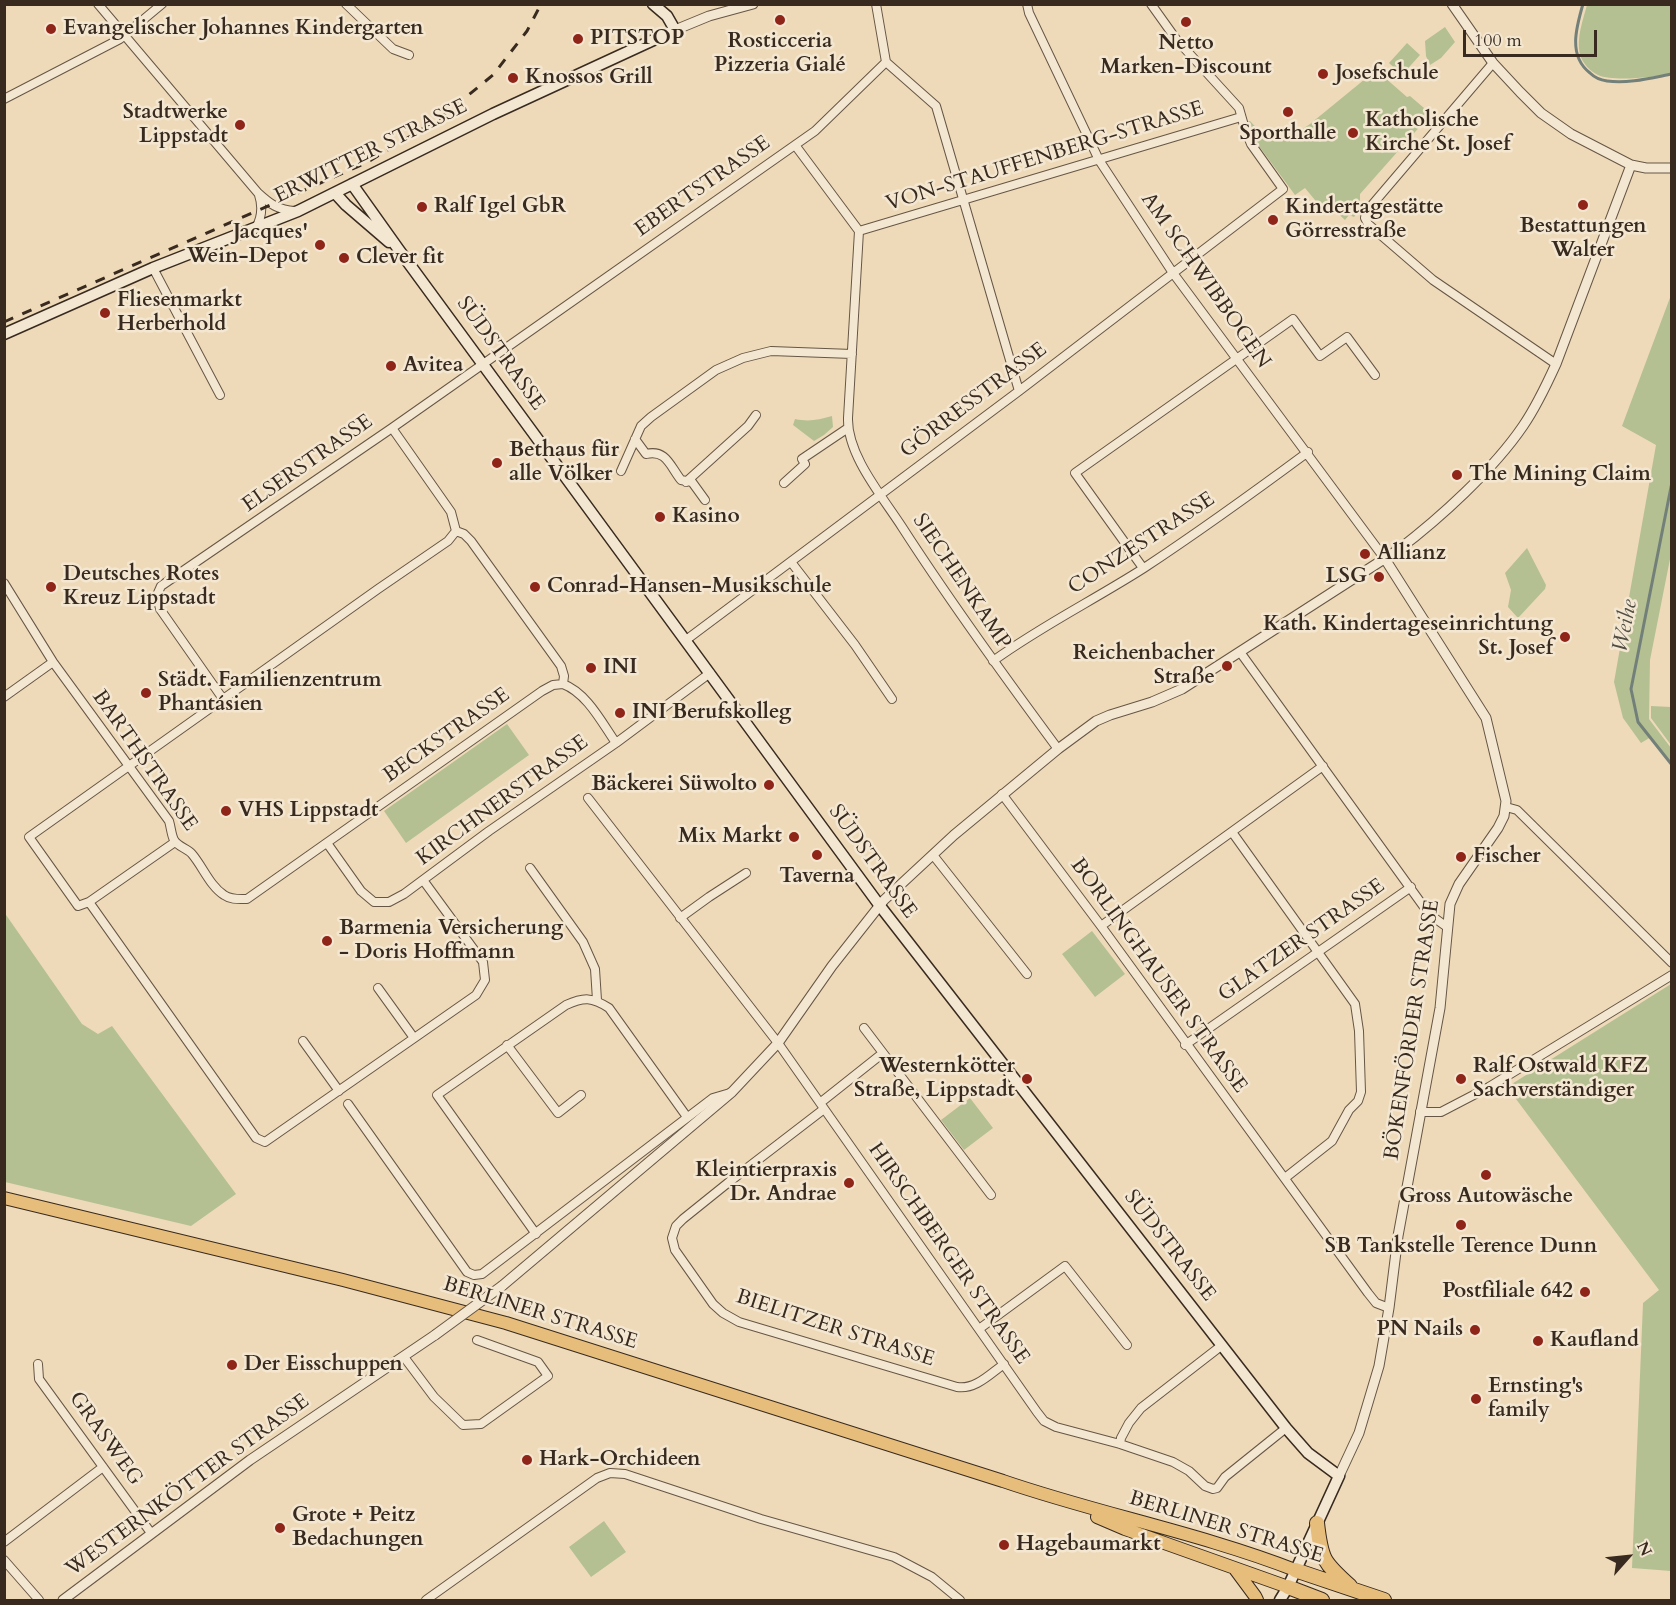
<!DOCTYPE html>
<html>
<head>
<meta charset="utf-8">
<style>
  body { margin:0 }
  #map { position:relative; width:1676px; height:1605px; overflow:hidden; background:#eedab9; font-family:Cardo,serif }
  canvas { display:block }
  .frame { position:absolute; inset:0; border:6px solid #382a1e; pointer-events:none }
  .north { position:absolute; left:1598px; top:1527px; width:60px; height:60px; -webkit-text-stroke:4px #f4e7d2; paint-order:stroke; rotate:63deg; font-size:16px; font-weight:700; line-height:24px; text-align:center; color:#382a1e }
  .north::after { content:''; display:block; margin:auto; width:21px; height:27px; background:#382a1e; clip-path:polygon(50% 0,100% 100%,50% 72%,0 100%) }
  .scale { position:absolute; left:1463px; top:30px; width:134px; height:27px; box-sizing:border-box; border:3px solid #382a1e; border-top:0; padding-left:8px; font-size:18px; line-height:21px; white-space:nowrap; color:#382a1e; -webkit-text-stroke:4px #f4e7d2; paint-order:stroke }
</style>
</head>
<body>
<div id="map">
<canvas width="1676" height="1605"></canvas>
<div class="frame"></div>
<div class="north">N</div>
<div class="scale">100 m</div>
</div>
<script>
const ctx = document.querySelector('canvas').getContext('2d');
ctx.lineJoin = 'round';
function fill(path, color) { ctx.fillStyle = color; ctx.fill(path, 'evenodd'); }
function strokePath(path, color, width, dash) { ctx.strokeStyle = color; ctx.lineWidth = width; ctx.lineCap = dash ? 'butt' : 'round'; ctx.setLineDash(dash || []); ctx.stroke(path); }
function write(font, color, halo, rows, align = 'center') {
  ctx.font = font + ' Cardo,serif'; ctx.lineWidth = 5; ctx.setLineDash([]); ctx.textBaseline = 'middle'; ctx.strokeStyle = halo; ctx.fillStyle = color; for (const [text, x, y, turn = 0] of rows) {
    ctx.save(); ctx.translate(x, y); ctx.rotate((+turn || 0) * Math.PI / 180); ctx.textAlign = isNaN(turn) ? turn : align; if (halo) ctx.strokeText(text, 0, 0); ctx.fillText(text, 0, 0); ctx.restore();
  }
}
fill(new Path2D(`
  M1587,5H1671V74C1654,77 1614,82 1598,75C1589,71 1583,63 1580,55C1576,38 1583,20 1587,5Z
  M1445,27L1455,42L1441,58L1430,65L1426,56L1425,41Z
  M1407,43L1420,55L1402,75L1389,63Z
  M1376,70L1407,97L1410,96L1431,114L1360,194V209L1354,217L1349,215L1345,220L1330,206L1324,211L1305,188L1295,195L1253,138L1247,122L1250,121L1265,137L1273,130L1283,140H1287L1310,124Z
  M1671,295V554L1650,660L1649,719L1671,748V763L1651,737L1641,743L1623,718L1614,682L1656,445L1622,426Z
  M832,416L833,427L824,435L814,441L793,425L795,419C809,422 818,420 832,416Z
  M1527,548L1546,585L1545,589L1518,618L1508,607L1511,590L1505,573Z
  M1651,706L1671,707V745L1651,718Z
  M507,724L529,755L406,843L384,811Z
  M4,912L82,1024L98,1034L112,1026L236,1194L191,1226L5,1182Z
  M1092,931L1125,974L1095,997L1062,954Z
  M1671,984V1571L1632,1568L1643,1303L1659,1290L1507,1087Z
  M970,1098L993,1128L964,1150L941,1120Z
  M604,1521L626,1552L591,1577L569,1547Z`), '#b4c092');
strokePath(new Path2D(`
  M1583,4C1576,28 1568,56 1590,73C1595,78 1600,80 1607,81C1628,84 1651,78 1672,74
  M1672,482L1631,689L1638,722L1672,765`), '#73807a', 3);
const minor = new Path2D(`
  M98,4L258,193C270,204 278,210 295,211
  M346,4L393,49L409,55
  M1027,4L1029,13L1099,160L1173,273L1385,559
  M886,62L936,106L1019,391
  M1493,63L1366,212L1365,218L1368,224L1433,280L1556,364
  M4,99L120,39L162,4
  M795,145L859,231L848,418C847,455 882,496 902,527C951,603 1004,676 1058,749
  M256,228C262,217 263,207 259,195
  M859,231L1241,117
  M153,268L220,395
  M392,428L451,512L456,531
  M635,439L646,454C666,449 670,466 681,480L692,482L705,500
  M621,471L641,426L651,417L716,370L743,358L771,351L852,354
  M686,482L748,426L756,415
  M784,483L805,464L802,459L848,428
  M456,531L464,534L471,541L561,666L564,676L563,684C587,693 602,723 616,743
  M791,562L855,645L892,699
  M1143,568L1075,473L1293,319L1320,356L1347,337L1375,375
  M4,583L53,662L169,821C171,827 171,834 174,840C178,847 187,848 192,854C203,867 210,886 224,895C231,900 239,899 247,899L542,691L553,685L563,684
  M686,640L1019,391L1283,189L1251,144L1245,129L1239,108L1176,39L1151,4
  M1240,652L1429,914L1447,927
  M993,661C1041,626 1094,600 1144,568C1200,531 1254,492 1308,452
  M4,697L53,662
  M223,699L160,609L157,595L161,586L392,428L815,131L886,62L876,4
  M1002,794L1101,926L1368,1293L1376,1303L1389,1308
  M588,798L778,1043L1037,1412L1044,1421L1056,1427L1120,1444L1173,1462L1189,1471L1205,1486L1213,1489L1217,1488L1225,1477L1286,1428
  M1506,807L1517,810L1672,963
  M1232,832L1355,1004L1359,1031L1361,1092L1358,1101L1349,1110L1332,1141L1285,1178
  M327,843L361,891L374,902H389L404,894L489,831L616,743L710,673
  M933,855L1027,974
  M530,868L583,942L595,969L597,1000
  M423,880L483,962L485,980L476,995L265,1142L256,1138L89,902L78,906L29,837L378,589L448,541L456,531
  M89,902L175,842
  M680,918L709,897L746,873
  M1101,926L1323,766
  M378,988L414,1038
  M864,1028L991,1195
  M303,1041L339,1091
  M507,1045L558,1113L581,1095
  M1185,1045L1411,887
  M820,1103L883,1053
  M348,1104L467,1272L474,1275L482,1274L713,1098L730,1093
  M824,1109L729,1182L683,1219L676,1226L672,1238L675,1250L713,1304L723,1313L739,1322L957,1387C975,1390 990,1374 1004,1364
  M1420,1112H1441L1489,1087L1672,975
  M536,1234L437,1095L566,1005C584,997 592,997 609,1008L687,1117
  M979,1329L1065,1266L1127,1345
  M404,1357L434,1397L463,1425L481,1424L548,1376L538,1362L477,1340
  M38,1364L39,1379L151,1533
  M1120,1444L1121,1438L1129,1423L1141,1408L1221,1346
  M4,1542L103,1467
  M4,1560L39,1600
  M426,1600L597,1478L610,1473L625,1474L761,1519L894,1557L932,1577L960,1600`);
const tertiary = new Path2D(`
  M1452,4L1493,63L1520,92L1541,113L1571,134L1631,165L1646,168H1672
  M675,30L709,16L753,4
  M502,1286L732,1092L778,1043L832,966L884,900L954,835L1058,749L1096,721L1110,715L1152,702L1182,689L1398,550C1440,518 1493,470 1523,426C1536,407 1546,386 1556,364L1631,165
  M1339,1476L1359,1433L1379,1366L1389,1308L1398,1236L1440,1008L1450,904L1459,884L1498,828L1504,816L1506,801L1486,718L1385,559
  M63,1600L250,1460L435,1335`);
const secondary = new Path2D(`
  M352,184L399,250L880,906L1286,1428L1308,1453L1339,1476L1288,1587L1280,1600
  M335,193L346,205L389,242
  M4,334L153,268L298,211L493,114L675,30L667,16L653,4`);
const primary = new Path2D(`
  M4,1198L343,1280L506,1323L1003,1481C1099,1514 1200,1533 1295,1570
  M1097,1517L1125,1529L1288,1587
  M1235,1569L1255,1596L1257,1600`);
const trunk = new Path2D(`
  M1317,1523C1321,1559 1323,1562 1350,1586
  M1295,1570L1384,1600
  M1288,1587L1322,1600`);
strokePath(minor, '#665645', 10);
strokePath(tertiary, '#665645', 11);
strokePath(secondary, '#382a1e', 13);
strokePath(primary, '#382a1e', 14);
strokePath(trunk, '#382a1e', 16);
strokePath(minor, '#f4e7d2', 8);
strokePath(tertiary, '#f4e7d2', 9);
strokePath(secondary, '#f4e7d2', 10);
strokePath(primary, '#e7bd7c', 12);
strokePath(trunk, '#e7bd7c', 14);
strokePath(new Path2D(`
  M4,322L366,163L439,119L493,75L527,31L541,4`), '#382a1e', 3, [10, 10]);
const tertiaryBridge = new Path2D(`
  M435,1335L502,1286`);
strokePath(tertiaryBridge, '#665645', 11, []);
strokePath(tertiaryBridge, '#f4e7d2', 9);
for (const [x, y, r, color] of [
  [780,20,6,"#8f2418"],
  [1186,22,6,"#8f2418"],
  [51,29,6,"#8f2418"],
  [578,39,6,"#8f2418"],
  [1323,74,6,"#8f2418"],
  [513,78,6,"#8f2418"],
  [1288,112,6,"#8f2418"],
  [240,125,6,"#8f2418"],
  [1353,133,6,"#8f2418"],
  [1583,205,6,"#8f2418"],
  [422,207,6,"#8f2418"],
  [1273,220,6,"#8f2418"],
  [320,245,6,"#8f2418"],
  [344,258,6,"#8f2418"],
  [105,313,6,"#8f2418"],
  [391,366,6,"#8f2418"],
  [497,463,6,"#8f2418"],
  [1457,475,6,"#8f2418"],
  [660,517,6,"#8f2418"],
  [1365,554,6,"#8f2418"],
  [1379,577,6,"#8f2418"],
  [51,587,6,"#8f2418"],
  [535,587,6,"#8f2418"],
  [1565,637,6,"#8f2418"],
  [1227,666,6,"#8f2418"],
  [591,668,6,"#8f2418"],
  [146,693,6,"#8f2418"],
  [620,713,6,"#8f2418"],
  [769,785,6,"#8f2418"],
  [226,811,6,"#8f2418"],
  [794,837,6,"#8f2418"],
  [817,855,6,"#8f2418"],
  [1461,857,6,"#8f2418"],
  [327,941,6,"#8f2418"],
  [1027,1079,6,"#8f2418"],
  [1461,1079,6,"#8f2418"],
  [1486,1175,6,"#8f2418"],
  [849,1183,6,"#8f2418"],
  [1461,1225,6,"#8f2418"],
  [1585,1292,6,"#8f2418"],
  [1475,1330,6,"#8f2418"],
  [1538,1341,6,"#8f2418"],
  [232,1365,6,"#8f2418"],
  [1476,1399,6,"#8f2418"],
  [527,1460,6,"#8f2418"],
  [280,1528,6,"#8f2418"],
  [1004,1545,6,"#8f2418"]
]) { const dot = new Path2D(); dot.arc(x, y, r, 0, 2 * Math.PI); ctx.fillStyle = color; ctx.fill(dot); strokePath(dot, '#f4e7d2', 2); }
write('bold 21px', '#382a1e', '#f4e7d2', [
  ["Evangelischer Johannes Kindergarten",63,29],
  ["PITSTOP",590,39],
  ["Rosticceria",780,42,"center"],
  ["Pizzeria Gialé",780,66,"center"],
  ["Netto",1186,44,"center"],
  ["Marken-Discount",1186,68,"center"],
  ["Josefschule",1335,74],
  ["Knossos Grill",525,78],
  ["Stadtwerke",228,113,"right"],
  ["Lippstadt",228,137,"right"],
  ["Katholische",1365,121],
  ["Kirche St. Josef",1365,145],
  ["Sporthalle",1288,134,"center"],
  ["Ralf Igel GbR",434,207],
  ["Kindertagestätte",1285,208],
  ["Görresstraße",1285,232],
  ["Bestattungen",1583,227,"center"],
  ["Walter",1583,251,"center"],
  ["Jacques'",308,233,"right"],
  ["Wein-Depot",308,257,"right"],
  ["Clever fit",356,258],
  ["Fliesenmarkt",117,301],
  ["Herberhold",117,325],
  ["Avitea",403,366],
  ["Bethaus für",509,451],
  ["alle Völker",509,475],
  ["The Mining Claim",1469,475],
  ["Kasino",672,517],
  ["Allianz",1377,554],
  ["Deutsches Rotes",63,575],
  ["Kreuz Lippstadt",63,599],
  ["LSG",1367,577,"right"],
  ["Conrad-Hansen-Musikschule",547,587],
  ["Kath. Kindertageseinrichtung",1553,625,"right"],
  ["St. Josef",1553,649,"right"],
  ["Reichenbacher",1215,654,"right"],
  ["Straße",1215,678,"right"],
  ["INI",603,668],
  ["Städt. Familienzentrum",158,681],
  ["Phantásien",158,705],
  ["INI Berufskolleg",632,713],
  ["Bäckerei Süwolto",757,785,"right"],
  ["VHS Lippstadt",238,811],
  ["Mix Markt",782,837,"right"],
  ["Fischer",1473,857],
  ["Taverna",817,877,"center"],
  ["Barmenia Versicherung",339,929],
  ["- Doris Hoffmann",339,953],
  ["Westernkötter",1015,1067,"right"],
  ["Straße, Lippstadt",1015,1091,"right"],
  ["Ralf Ostwald KFZ",1473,1067],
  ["Sachverständiger",1473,1091],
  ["Kleintierpraxis",837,1171,"right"],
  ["Dr. Andrae",837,1195,"right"],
  ["Gross Autowäsche",1486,1197,"center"],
  ["SB Tankstelle Terence Dunn",1461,1247,"center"],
  ["Postfiliale 642",1573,1292,"right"],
  ["PN Nails",1463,1330,"right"],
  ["Kaufland",1550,1341],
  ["Der Eisschuppen",244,1365],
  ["Ernsting's",1488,1387],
  ["family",1488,1411],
  ["Hark-Orchideen",539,1460],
  ["Grote + Peitz",292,1516],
  ["Bedachungen",292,1540],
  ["Hagebaumarkt",1016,1545]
], 'left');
write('21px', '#382a1e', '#f4e7d2', [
  ["ERWITTER STRASSE",371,152,-26],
  ["VON-STAUFFENBERG-STRASSE",1045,157,-17],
  ["EBERTSTRASSE",703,187,-35],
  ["AM SCHWIBBOGEN",1205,281,55],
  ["SÜDSTRASSE",500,354,54],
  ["GÖRRESSTRASSE",974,401,-37],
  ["ELSERSTRASSE",308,464,-35],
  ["CONZESTRASSE",1142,544,-33],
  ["SIECHENKAMP",961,582,56],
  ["BECKSTRASSE",447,736,-35],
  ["BARTHSTRASSE",144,761,55],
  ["KIRCHNERSTRASSE",503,801,-36],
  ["SÜDSTRASSE",872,862,54],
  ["GLATZER STRASSE",1302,941,-35],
  ["BORLINGHAUSER STRASSE",1158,976,54],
  ["BÖKENFÖRDER STRASSE",1413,1030,-81],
  ["SÜDSTRASSE",1169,1246,52],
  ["HIRSCHBERGER STRASSE",948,1254,55],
  ["BERLINER STRASSE",540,1314,17],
  ["BIELITZER STRASSE",835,1329,18],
  ["GRASWEG",105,1439,54],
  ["WESTERNKÖTTER STRASSE",188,1486,-36],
  ["BERLINER STRASSE",1226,1528,17]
]);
write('italic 22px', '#514e44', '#f4e7d2', [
  ["Weihe",1626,626,-79]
]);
</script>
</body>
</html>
